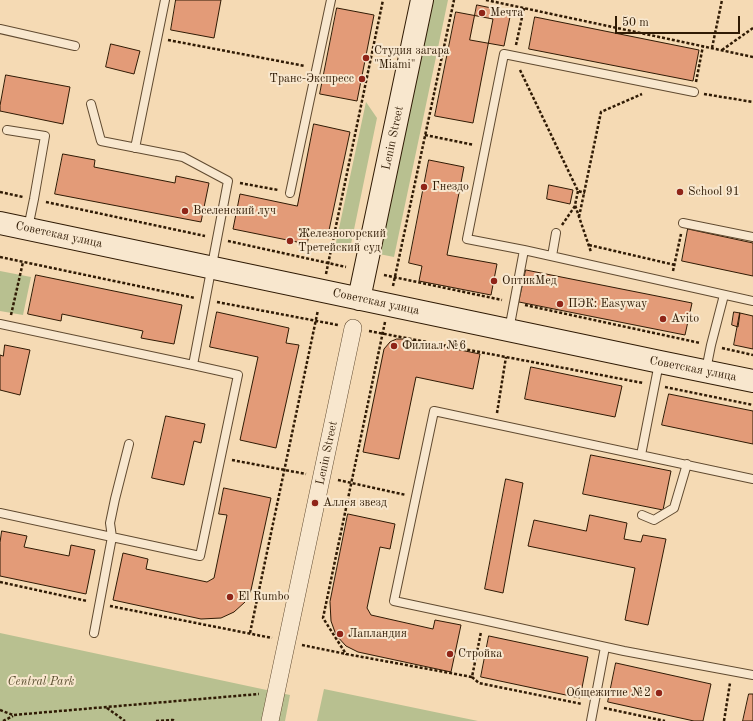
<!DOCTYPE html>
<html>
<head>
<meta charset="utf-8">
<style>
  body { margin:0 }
  #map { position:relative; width:753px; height:721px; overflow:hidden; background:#f5dab4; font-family:"Old Standard TT",serif }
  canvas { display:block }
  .scale { position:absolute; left:615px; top:16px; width:125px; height:18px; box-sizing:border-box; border:2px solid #2f1a04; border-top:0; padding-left:5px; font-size:12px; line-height:14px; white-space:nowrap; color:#2f1a04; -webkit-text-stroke:3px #f8e7ce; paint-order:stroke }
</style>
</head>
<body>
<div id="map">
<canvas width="753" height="721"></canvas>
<div class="scale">50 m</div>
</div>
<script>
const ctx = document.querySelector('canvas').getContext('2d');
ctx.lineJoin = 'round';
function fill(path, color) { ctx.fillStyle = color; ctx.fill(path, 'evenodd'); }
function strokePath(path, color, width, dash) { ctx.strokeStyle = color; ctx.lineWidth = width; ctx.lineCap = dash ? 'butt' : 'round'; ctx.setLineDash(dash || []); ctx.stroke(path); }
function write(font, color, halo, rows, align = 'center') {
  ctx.font = font + ' "Old Standard TT",serif'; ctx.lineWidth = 4; ctx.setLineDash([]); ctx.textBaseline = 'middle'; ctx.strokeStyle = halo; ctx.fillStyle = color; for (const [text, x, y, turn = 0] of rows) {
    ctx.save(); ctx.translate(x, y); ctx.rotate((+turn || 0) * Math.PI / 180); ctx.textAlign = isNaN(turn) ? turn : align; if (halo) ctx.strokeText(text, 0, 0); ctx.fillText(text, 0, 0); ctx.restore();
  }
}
fill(new Path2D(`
  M427,0H448L394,257L374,253Z
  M366,102L377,118L350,249L335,247Z
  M0,271L31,277L23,315L0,311Z
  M0,633L290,695L285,721H0Z
  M324,689L478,721H317Z`), '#b8c090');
const building = new Path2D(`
  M176,0H221L214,38L171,30Z
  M477,5L511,12L504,46L470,40Z
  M337,8L374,15L357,101L320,94Z
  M456,12L493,19L473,123L435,116Z
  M535,17L699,50L693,81L529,49Z
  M111,44L140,51L134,74L106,67Z
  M6,75L70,87L63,124L0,111V106Z
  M314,124L350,132L328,235L310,231L307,244L233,229L240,194L297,206Z
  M63,154L95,160L94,167L175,183L176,176L209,183L201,222L55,194Z
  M429,160L464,167L447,255L497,264L491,295L419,281L422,266L409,263Z
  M549,185L573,190L570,204L547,199Z
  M688,229L753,243V276L682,261Z
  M526,270L692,303L685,335L519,302Z
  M36,275L182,305L174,344L141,338L143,331L62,314L61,321L28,314Z
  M217,312L289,328L286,343L299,345L276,448L240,440L258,357L210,347Z
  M734,312L740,313L738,327L732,325Z
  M740,313L753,316V349L734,345Z
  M397,339H406L480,354L473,389L416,377L399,459L363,452L384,349L390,342Z
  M5,345L30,350L20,395L0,390V355L3,356Z
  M531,367L622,386L615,417L525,399Z
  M669,394L753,411V444L662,425Z
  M166,416L205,424L201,443L194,441L184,485L152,478Z
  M591,455L671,471L663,510L583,494Z
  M506,479L523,483L503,593L485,589Z
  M224,488L271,498L251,590L245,602L234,612L221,618L201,619L113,600L123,553L148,559L146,569L207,582L214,578L227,515L219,514Z
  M348,514L395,524L390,549L380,547L367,608L371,615L433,629L435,620L461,625L451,672L358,652L346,646L336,635L331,621L330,602Z
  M590,515L627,523L624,539L641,542L643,535L666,539L648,625L625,620L635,568L528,546L534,520L586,531Z
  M2,531L27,536L24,547L69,556L71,545L95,550L86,594L0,576V543Z
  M489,636L588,657L580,698L481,677Z
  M616,663L711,684L703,721H694L608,702Z
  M749,694H753V721H743Z`);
fill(building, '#e39b78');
strokePath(building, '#2f1a04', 1);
const lane = new Path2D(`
  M0,29L75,46
  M694,92L504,54L467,239L524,250L753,301
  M91,104L101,141L183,157L228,181L193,365
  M7,130L45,136L34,199L28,228
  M135,148L165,0
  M290,193L331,0
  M683,223L753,237
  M552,256L556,233
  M0,324L193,365L238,375L200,556L0,513
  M509,330L524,250
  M706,370L711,345L724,295
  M641,455L659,363
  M753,479L434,411L394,601L483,620L624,651L753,675
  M642,515L654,520L674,508L687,464
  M94,633L112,537L110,523L115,499L129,444
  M591,721L605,647`);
const street = new Path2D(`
  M270,721L353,328`);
const secondary = new Path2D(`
  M0,223L660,362L753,381
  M359,299L422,0`);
strokePath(lane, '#604a30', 10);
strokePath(street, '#604a30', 18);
strokePath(secondary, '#2f1a04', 24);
strokePath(new Path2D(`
  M486,0L753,57
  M168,40L305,66
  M516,45L524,8
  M712,48L722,0
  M722,50L753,28
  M520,70L578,191L585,193
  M696,82L703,46
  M704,94L753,102
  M425,135L474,145
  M240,183L278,190
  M578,191L575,205L591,252
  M0,192L23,197
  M46,202L205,236
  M579,217L601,112L642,94
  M562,225L575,206
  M228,241L346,267
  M589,245L675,265
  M0,257L195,298
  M673,271L681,234
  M326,274L383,0
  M384,275L502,300
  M393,286L454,0
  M217,302L338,325
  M525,305L700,343
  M11,315L23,262
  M385,322L323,618L346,654L472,677L481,632
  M369,331L643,383
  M722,348L753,355
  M665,387L753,405
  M497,413L506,357
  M232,460L306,474
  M338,480L406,495
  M0,582L87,601
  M110,606L272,638
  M250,633L318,310
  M302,645L346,654
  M472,677L479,683L582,704
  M107,708L125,721
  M604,708L665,721
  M0,710L13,715L259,694
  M3,721L13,716
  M156,721L173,720L174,721
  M724,721L730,683`), '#2f1a04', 2.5, [3, 2]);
strokePath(lane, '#f8e7ce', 8);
strokePath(street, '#f8e7ce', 17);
strokePath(secondary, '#f8e7ce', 22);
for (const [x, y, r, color] of [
  [482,13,4,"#8f2418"],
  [366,58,4,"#8f2418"],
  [362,79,4,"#8f2418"],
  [424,187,4,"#8f2418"],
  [680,192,4,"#8f2418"],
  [185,211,4,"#8f2418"],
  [290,241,4,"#8f2418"],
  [494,281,4,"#8f2418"],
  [560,304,4,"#8f2418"],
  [663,319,4,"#8f2418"],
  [394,346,4,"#8f2418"],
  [315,503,4,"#8f2418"],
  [230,597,4,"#8f2418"],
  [340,634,4,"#8f2418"],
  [450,654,4,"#8f2418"],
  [659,693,4,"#8f2418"]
]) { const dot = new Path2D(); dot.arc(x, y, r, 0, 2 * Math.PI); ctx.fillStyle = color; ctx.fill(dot); strokePath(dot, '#f8e7ce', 1.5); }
write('12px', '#2f1a04', '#f8e7ce', [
  ["Мечта",490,13],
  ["Студия загара",374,51],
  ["\"Miami\"",374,65],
  ["Транс-Экспресс",354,79,"right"],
  ["Гнездо",432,187],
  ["School 91",688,192],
  ["Вселенский луч",193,211],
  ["Железногорский",298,234],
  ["Третейский суд",298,248],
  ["ОптикМед",502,281],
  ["ПЭК: Easyway",568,304],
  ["Avito",671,319],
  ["Филиал №6",402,346],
  ["Аллея звезд",323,503],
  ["El Rumbo",238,597],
  ["Лапландия",348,634],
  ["Стройка",458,654],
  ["Общежитие №2",651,693,"right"]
], 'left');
write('12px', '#2f1a04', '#f8e7ce', [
  ["Lenin Street",393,138,-78],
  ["Советская улица",59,235,12],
  ["Советская улица",376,302,12],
  ["Советская улица",693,369,11],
  ["Lenin Street",327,453,-78]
]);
write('italic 12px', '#584c2e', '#f8e7ce', [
  ["Central Park",41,682]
]);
</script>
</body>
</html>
